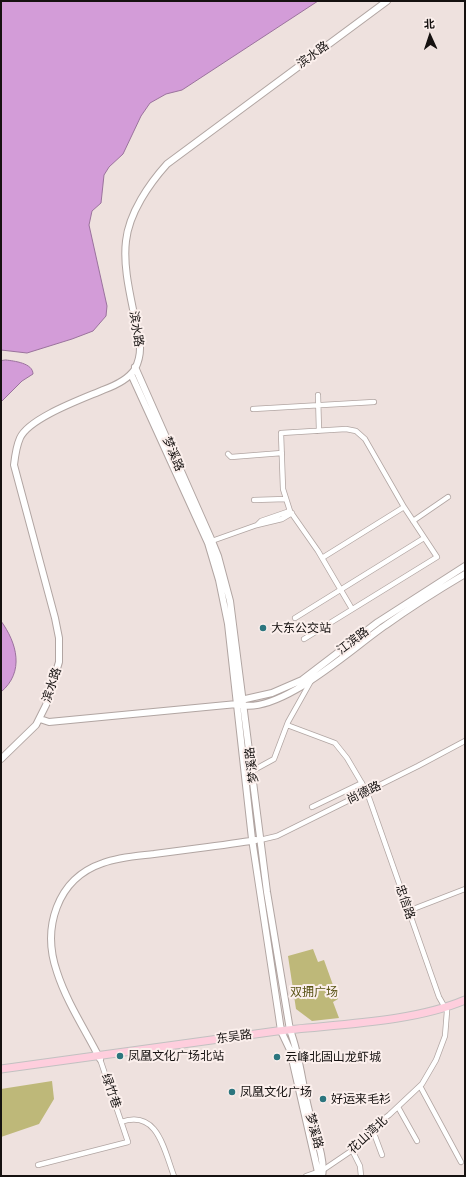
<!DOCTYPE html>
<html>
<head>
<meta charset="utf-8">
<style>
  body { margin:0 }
  #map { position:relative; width:466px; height:1177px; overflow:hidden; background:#eee1de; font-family:Montserrat,"Noto Sans SC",sans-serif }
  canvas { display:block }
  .frame { position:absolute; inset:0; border:2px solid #151110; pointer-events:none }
  .north { position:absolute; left:410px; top:16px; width:40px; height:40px; -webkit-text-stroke:3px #fbefec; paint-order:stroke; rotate:357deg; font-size:11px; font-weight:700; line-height:16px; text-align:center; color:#151110 }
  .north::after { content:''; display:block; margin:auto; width:14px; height:18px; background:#151110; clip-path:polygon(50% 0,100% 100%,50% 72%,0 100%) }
</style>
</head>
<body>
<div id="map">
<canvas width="466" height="1177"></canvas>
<div class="frame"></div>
<div class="north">北</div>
</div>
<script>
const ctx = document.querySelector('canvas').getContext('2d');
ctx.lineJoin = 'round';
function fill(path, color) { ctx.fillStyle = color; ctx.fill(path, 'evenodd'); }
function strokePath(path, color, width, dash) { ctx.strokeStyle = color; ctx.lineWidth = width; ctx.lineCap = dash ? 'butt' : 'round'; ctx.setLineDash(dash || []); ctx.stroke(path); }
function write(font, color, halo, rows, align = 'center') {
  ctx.font = font + ' Montserrat,"Noto Sans SC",sans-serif'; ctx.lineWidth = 4; ctx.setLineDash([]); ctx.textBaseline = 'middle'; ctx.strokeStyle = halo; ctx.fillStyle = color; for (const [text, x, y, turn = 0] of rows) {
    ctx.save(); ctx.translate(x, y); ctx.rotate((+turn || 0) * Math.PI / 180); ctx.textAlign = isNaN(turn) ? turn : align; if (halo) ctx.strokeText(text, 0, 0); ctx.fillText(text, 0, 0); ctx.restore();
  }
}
fill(new Path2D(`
  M313,949L318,962L324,960L338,999L333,1002L339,1018L312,1021L296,1009L288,956Z
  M52,1081L54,1099L39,1124L1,1137V1089Z`), '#beb879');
const water = new Path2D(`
  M1,1H318L182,90L166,94L150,103L141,116L123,154L109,167L104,175L101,203L92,211L89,225L107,306L106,316L93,331L72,339L27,353L1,350Z
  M6,360C14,361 33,363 33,374L22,381L1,402V361Z
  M1,621C17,643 25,672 1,692Z`);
fill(water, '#d39cd8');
strokePath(water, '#9a729c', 1);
const street = new Path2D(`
  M318,395L319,431
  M253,409L374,402
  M228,454L231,457L282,453
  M254,500L286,499
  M413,521L448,497
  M257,525L261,521L290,511
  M209,542L257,525L282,519L292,513
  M352,609L318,551L290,511L283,489L281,433L346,429L356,431L365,439L404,507
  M295,618L424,538
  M304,639L437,557L404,507L322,558
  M287,725L335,743L347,758L367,792L439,997L447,1011L445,1036L436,1060L422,1084L389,1115L368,1131L354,1149L323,1170L306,1176
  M252,771L274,759L288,722L311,681
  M312,807L362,783
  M260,840L277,836L418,766L465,741
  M408,911L465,889
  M420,1086L461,1162
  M398,1107L417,1141
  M121,1122C158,1109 164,1150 174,1176
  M372,1128L382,1155
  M352,1150L360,1166L361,1176
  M38,1165L128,1142L100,1059`);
const secondary = new Path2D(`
  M135,367L212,541L218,556L230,601L267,892L290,1030C300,1056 302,1084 309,1111C313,1129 326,1159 322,1176
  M131,374L208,543L219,580L228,624L252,839L279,1017L281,1031L290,1050L318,1172L317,1176
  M241,700L272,693L302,680L378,622L465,566
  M40,719L49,722L237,704C278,718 353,647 386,625C411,607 438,590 465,574
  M1,759L36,725L46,705L59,662V638L55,618L14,465C15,456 16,447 20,438C29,418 82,399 103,390C114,386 128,380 135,369C144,351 139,337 135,319C130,294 123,266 126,241C129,213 149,184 167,164L387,1
  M100,1059C86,1031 67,1003 57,972C42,929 56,879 103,863C119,857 137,856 154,854C187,849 222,846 256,840`);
const primary = new Path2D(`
  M1,1069C93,1056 185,1043 277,1031C336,1024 411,1023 465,1000`);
strokePath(street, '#b1a5a2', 6);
strokePath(secondary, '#b1a5a2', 8);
strokePath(primary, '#c2c1c1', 9);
strokePath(street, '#fff', 4.5);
strokePath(secondary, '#fff', 6);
strokePath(primary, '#fecedd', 7);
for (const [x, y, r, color] of [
  [263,628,4,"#2c757e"],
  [120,1056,4,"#2c757e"],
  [277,1057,4,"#2c757e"],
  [232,1092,4,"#2c757e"],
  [323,1099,4,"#2c757e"]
]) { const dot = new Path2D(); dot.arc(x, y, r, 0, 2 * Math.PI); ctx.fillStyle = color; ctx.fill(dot); strokePath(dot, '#fbefec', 1.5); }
write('12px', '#151110', '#fbefec', [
  ["滨水路",313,55,-36],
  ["滨水路",136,329,81],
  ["梦溪路",173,454,67],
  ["江滨路",353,641,-37],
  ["滨水路",52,685,-72],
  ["梦溪路",252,765,-97],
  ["尚德路",364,793,-26],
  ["忠信路",405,902,71],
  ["东吴路",234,1037,-8],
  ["绿竹巷",111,1091,71],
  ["梦溪路",314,1131,75],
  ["花山湾北",368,1135,-43]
]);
write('12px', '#151110', '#fbefec', [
  ["大东公交站",271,628],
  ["凤凰文化广场北站",128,1056],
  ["云峰北固山龙虾城",285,1057],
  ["凤凰文化广场",240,1092],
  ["好运来毛衫",331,1099]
], 'left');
write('12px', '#595315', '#fbefec', [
  ["双拥广场",314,992]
]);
</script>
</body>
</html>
